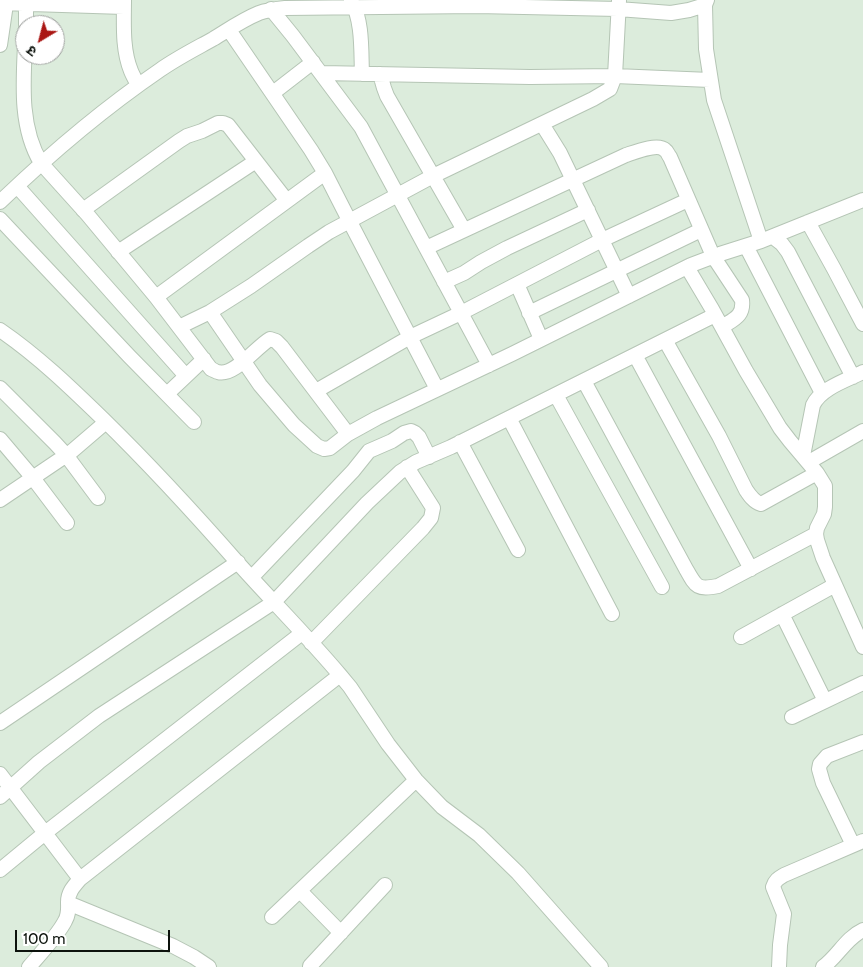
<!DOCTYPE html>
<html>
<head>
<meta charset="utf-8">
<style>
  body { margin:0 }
  #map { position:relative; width:863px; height:967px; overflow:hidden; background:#dcecdc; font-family:Cabin,"Noto Sans Devanagari",sans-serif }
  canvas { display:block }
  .north { position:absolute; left:15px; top:15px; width:50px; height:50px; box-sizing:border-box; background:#fff; border:1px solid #9ea09e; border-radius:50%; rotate:217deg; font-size:14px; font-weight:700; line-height:20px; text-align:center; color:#0c120c }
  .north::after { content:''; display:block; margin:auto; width:18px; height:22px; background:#aa1714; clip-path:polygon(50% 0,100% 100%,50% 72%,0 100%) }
  .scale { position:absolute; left:15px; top:930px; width:155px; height:22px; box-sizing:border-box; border:2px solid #0c120c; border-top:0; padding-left:6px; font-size:15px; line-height:18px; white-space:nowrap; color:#0c120c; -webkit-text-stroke:4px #fff; paint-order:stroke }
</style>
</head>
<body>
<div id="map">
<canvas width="863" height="967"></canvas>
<div class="north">उ</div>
<div class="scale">100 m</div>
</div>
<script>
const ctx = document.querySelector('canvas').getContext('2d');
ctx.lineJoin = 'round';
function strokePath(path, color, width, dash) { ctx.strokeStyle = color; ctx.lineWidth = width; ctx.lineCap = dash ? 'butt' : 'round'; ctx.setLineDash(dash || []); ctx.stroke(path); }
const minor = new Path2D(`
  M124,0C124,23 122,49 131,71C133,76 136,81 138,85
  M351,1C363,20 361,52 362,74
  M0,3L124,7
  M705,5L706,49L714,100L761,241
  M271,9L293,36L361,127L489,365
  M26,25V4
  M229,30L311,150L325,173L350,222L437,389
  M0,45L6,4
  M25,45C23,85 20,128 41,163L87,214L156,297L211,369C214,370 216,372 218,372C234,377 256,347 270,339L276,341L282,347L348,434
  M322,73L530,77L615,76L710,80
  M380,74L384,88L387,96L464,230
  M273,93L313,62
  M542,124L560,153L629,296
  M17,186L186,376
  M0,202C50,154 103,109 160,70C177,58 195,49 213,39C228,30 242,20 259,13C267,10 276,9 285,8L477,6L618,9L671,13L689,10L705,5L707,0
  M83,210L179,141L187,136L202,131L218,123H223L228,125L287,201
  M0,219L130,357L194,422
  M808,222L834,269L863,324
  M773,237L782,244L788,252L853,377
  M746,246L822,393
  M426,248L626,155C635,152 658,143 665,150C668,152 668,155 670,157L713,256L742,300C744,316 734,319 722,327
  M118,252L256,161
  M687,267L712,309L746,371L780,428L790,441L817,473L825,486V507L824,514L817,528L816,534L817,540L823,558L863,647
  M444,282L464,273L481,262L507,248L588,210
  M517,284L541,339
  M156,297L325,173
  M210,312L260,385L294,425L317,446L324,449L330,448L348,434L377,418L512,354L691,265L720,254L761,241L863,200
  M529,313L701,230
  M179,327L210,312L251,286L308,246L329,232L433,176L593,99L610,89L615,76L619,1
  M0,330C38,356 71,388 103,419C150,465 195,514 238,563C272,601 308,637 340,675L350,687L388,744L416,780L442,807L479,835L518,873L601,967
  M665,340L719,436L746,490C750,496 754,502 761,504L817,473
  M635,355L751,569
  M584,381L686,569C696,587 697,590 718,586L816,534
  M0,388L55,443L66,455L98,498
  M316,391L410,337L461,313L602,240L688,200
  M167,394L204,359
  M556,395L662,587
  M509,418L612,614
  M0,439L33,478L67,523
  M460,442L518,550
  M803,456L813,405C821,388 847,380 863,372
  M809,462L863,431
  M0,500L71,452L106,422
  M252,577L353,471L369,451L376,448L392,441L404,433L411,431L415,433L419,437L429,457
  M782,614L825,701
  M741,637L835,585
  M311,643L423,528L431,518L433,508L407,467
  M792,717L863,683
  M0,723L238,562
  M0,774L80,879
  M0,797L39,762L99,716L274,602L367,503L400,472L416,462L451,447L715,315
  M853,845L823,783L819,769L820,764L827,756L863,742
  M0,870L45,833L302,633
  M300,891L341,933
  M68,903L173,946L194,957L209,967
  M272,917L416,780
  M310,966L385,885
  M29,967C40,954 58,935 65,921C69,914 68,910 68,902C68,892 74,886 80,879L340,675
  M779,967L780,945L784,914L773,887C775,880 779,878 784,875L863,841
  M823,967C838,956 846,938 863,930`);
strokePath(minor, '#b5c5b5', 16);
strokePath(minor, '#fff', 14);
</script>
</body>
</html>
